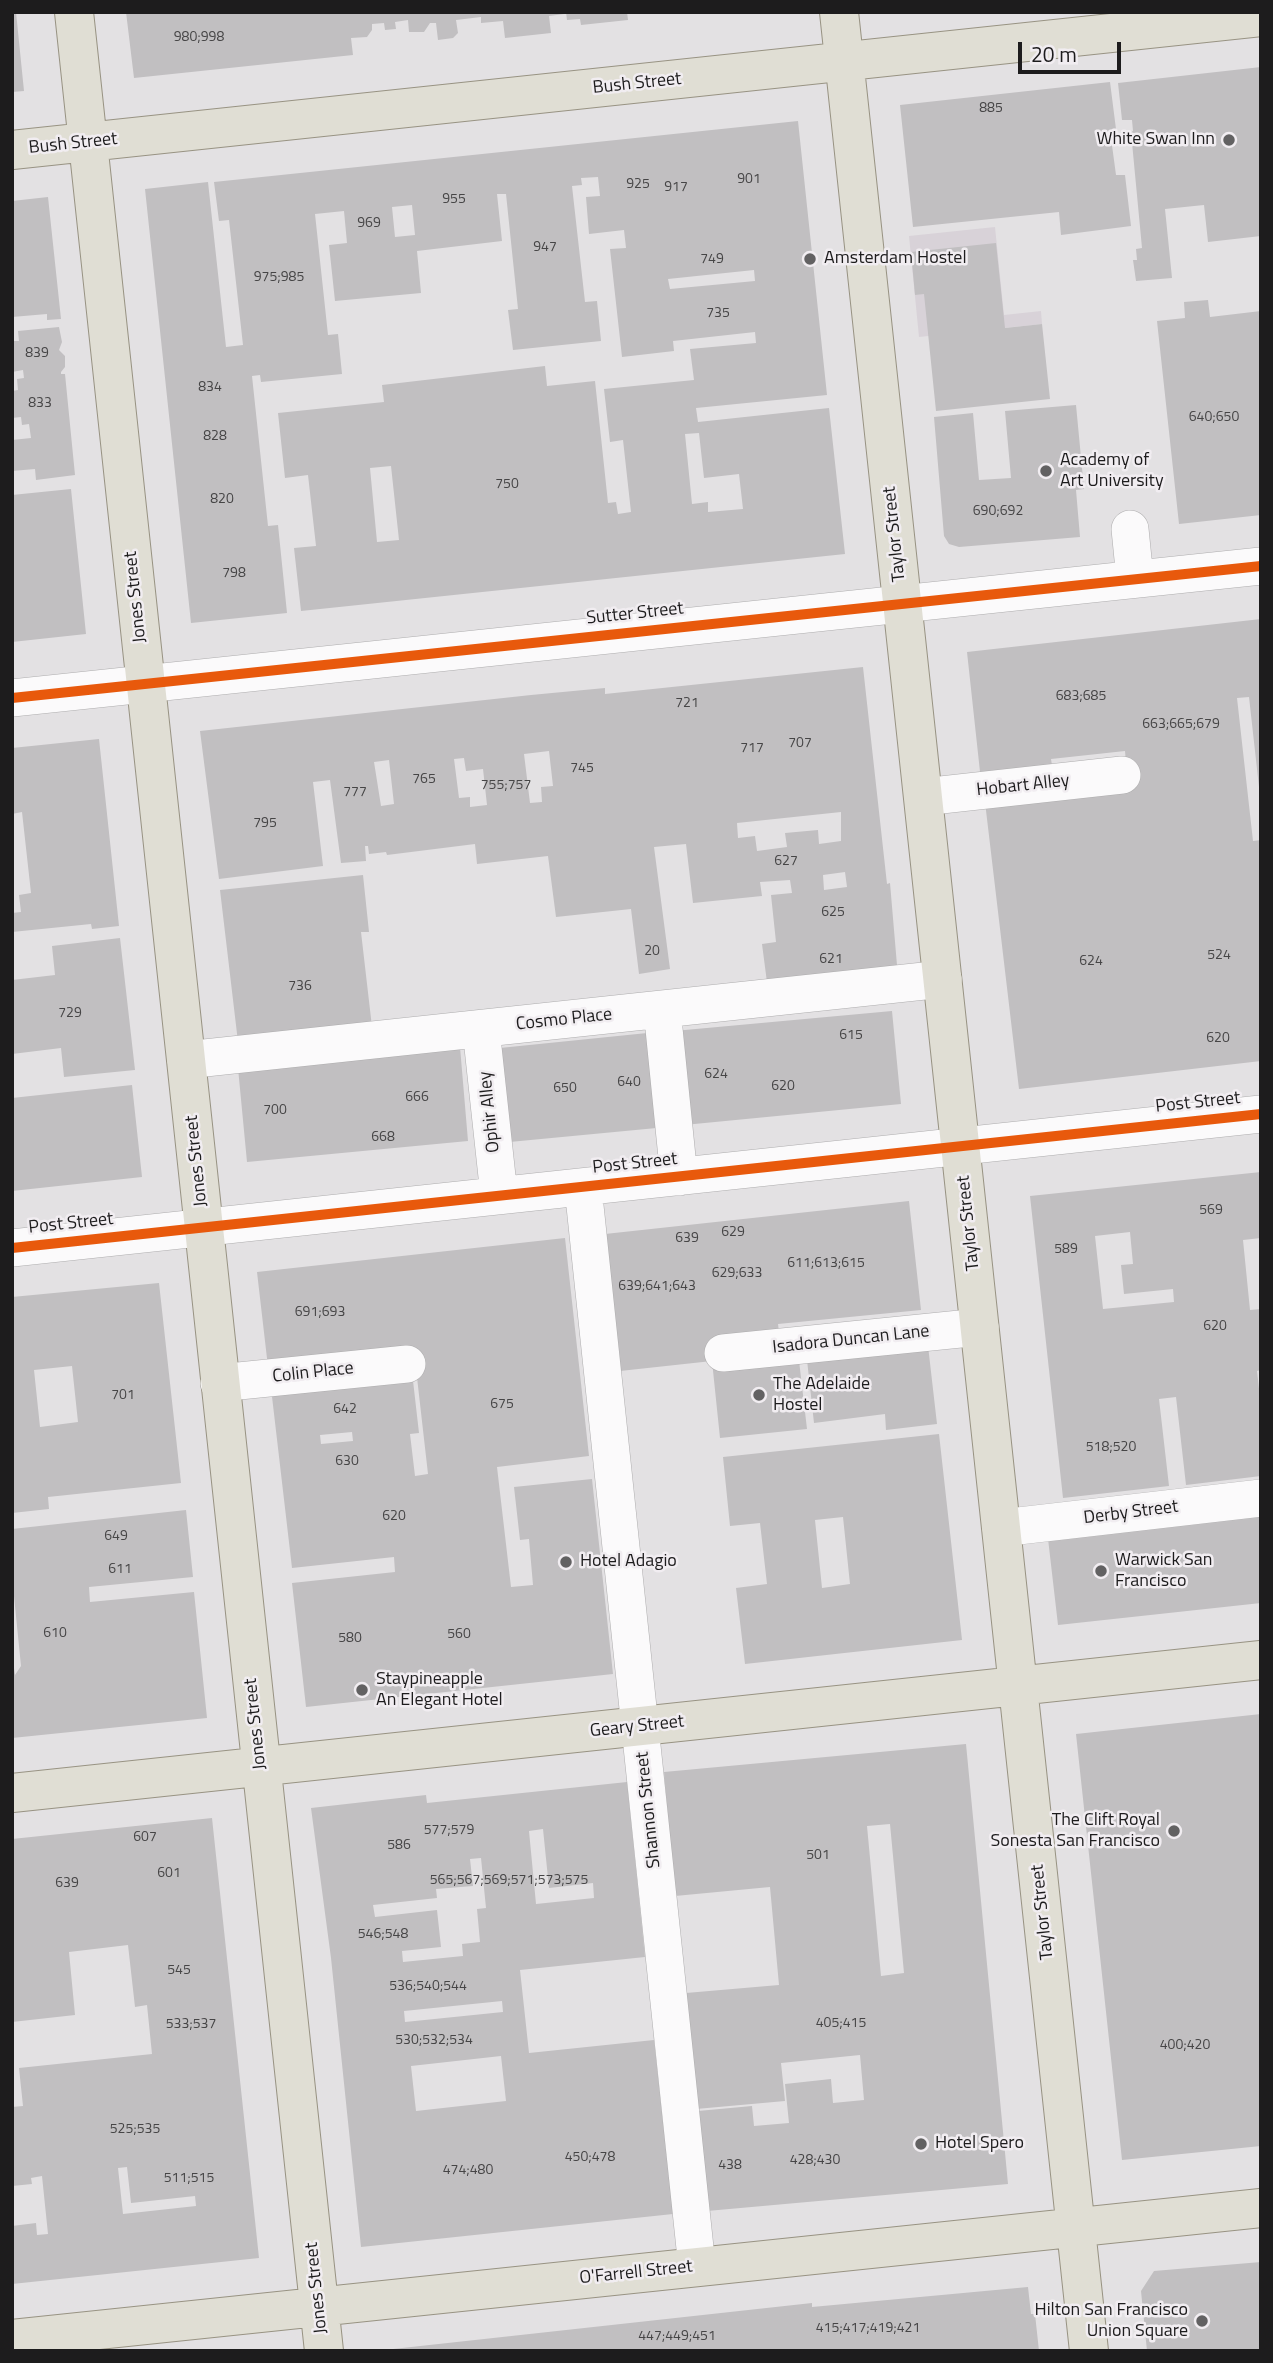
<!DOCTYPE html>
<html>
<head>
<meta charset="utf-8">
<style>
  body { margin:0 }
  #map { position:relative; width:1273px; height:2363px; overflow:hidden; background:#e3e1e3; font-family:"Titillium Web",sans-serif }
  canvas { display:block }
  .frame { position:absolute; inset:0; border:14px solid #1d1c1d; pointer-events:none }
  .scale { position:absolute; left:1018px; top:42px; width:103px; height:32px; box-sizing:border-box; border:4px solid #1d1c1d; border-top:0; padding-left:9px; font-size:21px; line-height:24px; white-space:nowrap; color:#1d1c1d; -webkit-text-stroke:5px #f1edf1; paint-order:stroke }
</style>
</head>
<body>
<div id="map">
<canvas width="1273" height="2363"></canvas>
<div class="frame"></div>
<div class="scale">20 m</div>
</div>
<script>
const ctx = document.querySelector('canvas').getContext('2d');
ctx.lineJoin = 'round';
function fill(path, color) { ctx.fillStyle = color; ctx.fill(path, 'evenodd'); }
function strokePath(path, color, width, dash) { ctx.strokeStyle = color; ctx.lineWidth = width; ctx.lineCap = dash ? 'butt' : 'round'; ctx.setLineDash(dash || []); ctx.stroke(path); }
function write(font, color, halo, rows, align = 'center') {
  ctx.font = font + ' "Titillium Web",sans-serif'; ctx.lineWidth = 5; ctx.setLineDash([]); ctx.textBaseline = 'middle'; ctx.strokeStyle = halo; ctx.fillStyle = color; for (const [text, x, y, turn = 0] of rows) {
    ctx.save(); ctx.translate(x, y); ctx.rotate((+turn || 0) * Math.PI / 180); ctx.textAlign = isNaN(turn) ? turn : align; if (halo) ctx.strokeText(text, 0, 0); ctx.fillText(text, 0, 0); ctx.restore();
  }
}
fill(new Path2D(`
  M995,227L1004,315L1041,311L1042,324L919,337L909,236Z`), '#d8d2d8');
fill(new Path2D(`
  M12,12H16L24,91L12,92Z
  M126,12H564V14L549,16L551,33L505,38L503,21L481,23V17L456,20L458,33L453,38L438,40L436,23H430L424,32H409L408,20L395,22L396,29L385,30L384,23L372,24V30L367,37L351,38L353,55L134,78Z
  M566,12H627L628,20L581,25L580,19L567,20Z
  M1261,67V236L1208,242L1204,205L1165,209L1172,278L1136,281L1133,260H1137L1136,249L1142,248L1131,132L1133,131L1132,120H1122L1118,83Z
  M1110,82L1117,137L1111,138L1116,175H1125L1131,226L1061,235L1059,212L913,227L900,105Z
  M798,121L827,395L696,408L698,422L829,408L845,554L301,611L294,548L316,546L308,475L285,478L278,413L384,402L382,385L545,366L547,386L595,381L608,503L616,502L618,514L631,512L623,440L610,442L604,389L694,380L690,349L756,343L755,332L673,341L674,351L622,357L610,249L626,248L624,230L589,234L586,197L600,196L598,177L581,178L582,185L572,186L585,302L597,301L601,341L513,350L508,310L518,309L506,194H497L502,241L417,251L421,293L335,301L329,245L347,243L344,211L315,214L328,335L338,334L342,374L261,382L260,375L252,376L268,526L278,525L287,613L191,623L145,189L208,182L226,347L243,345L229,220L219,221L214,182ZM412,205L415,235L395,237L392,207ZM754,270L755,281L670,289L668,279ZM699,433L704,478L739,474L743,509L708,512V502L692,504L685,434ZM391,466L399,540L377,542L370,468Z
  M48,197L61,319L47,320V314L12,317V201Z
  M996,243L1005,328L1042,324L1050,399L936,411L924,294L915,295L911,252Z
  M1208,300L1210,317L1261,311V515L1179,524L1157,321L1185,318L1184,302Z
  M59,327L62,342L59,350L65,356V367L61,372V374H65L75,475L36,480L35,469L12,471V440L31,438L29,424L22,425L21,417L12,418V391L18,390L17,379L24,378L23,370L12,372V341H19L18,331Z
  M1076,405L1084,489L1076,490L1080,537L959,547L949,544L944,536L934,417L973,413L979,480L1011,478L1005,411Z
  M71,489L86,634L12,642V495Z
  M1261,619V787H1259L1249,697L1237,698L1253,841L1261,840V1061L1019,1089L985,802L1128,785L1125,751L1051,759L1053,772L981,781L967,652Z
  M863,667L887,884L890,883L898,977L768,990L762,944L776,942L771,895L792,893L790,880L760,882L762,896L693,903L686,844L654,847L670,969L639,974L631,909L556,917L548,856L477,864L475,844L387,855L386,852L369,854L368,846H365L366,861L341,863L330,780L313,782L323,866L219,879L200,731L531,695L605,688V694ZM549,751L553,786L541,787L542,802L530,803L524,754ZM464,758L466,771L483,769L487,805L470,807V797L459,798L454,759ZM389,760L394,804L381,806L374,762ZM841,812V841L819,844L818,830L785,833L787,847L757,851L755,836L738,838L737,823ZM845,872L847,887L824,890L823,875Z
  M99,739L119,926L92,929L91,924L12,932V913L21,912L19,895L31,893L22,812L12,814V748Z
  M363,875L369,932H361L372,1027L238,1042L220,890Z
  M120,938L135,1070L64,1077L61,1048L12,1054V980L55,975L52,946Z
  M892,1011L901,1104L684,1125L674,1031Z
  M657,1032L667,1127L499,1143L490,1049Z
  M460,1047L468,1141L247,1162L238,1068Z
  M132,1085L142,1177L12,1191V1098Z
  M1261,1172V1238L1243,1240L1250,1310L1261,1309V1370L1257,1371L1261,1406V1476L1186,1485L1176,1397L1159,1399L1169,1486L1063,1498L1030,1196ZM1130,1232L1133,1264L1121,1265L1124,1294L1173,1289L1174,1302L1103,1309L1095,1236Z
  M909,1201L921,1310L778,1324L779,1332L709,1340L712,1361L620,1371L605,1234Z
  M565,1238L589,1456L497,1467L511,1587L533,1585L529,1539L520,1540L514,1487L592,1479L613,1674L306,1707L292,1583L395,1572L394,1557L292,1568L271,1388L412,1372L419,1433L410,1434L415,1476L428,1474L414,1351L268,1367L257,1272ZM352,1432L353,1441L321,1444L320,1435Z
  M159,1283L181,1483L48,1497L49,1509L12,1513V1297ZM72,1366L78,1422L40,1427L34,1370Z
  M927,1337L937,1424L886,1430L885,1414L814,1423L806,1351Z
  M798,1352L807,1429L720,1438L712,1361Z
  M939,1434L962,1640L745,1664L736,1588L767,1584L760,1523L730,1526L723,1457ZM843,1517L850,1584L822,1588L815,1520Z
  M1261,1506V1603L1058,1625L1047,1530Z
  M186,1510L193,1577L89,1587L90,1602L194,1592L207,1718L12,1738V1668H14L15,1675L21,1666L12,1576V1529Z
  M1261,1714V2146L1122,2160L1076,1734Z
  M966,1744L1008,2184L707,2211L698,2111L752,2106L754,2126L789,2123L785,2084L831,2079L833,2103L864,2100L860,2055L781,2063L785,2101L696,2109L686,1993L779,1985L770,1887L675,1896L664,1772ZM890,1824L904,1973L881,1976L867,1826Z
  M627,1782L645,1957L520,1970L529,2053L654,2040L673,2214L361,2247L331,1958L311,1808L426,1795L427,1803ZM543,1829L549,1888L593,1883L594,1898L536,1904L529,1831ZM481,1858L486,1908L477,1909L480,1942L462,1944L463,1956L403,1962L402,1951L441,1947L437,1910L375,1917L373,1905L437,1898L436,1889L473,1886L470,1859ZM502,2001L503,2012L405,2022L404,2011ZM501,2056L506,2101L416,2111L411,2066Z
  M212,1818L259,2258L12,2284V2226L36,2223L37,2235L48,2234L42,2176L31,2178L32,2184L12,2186V2107L23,2106L19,2068L152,2054L147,2005L135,2007L128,1945L69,1952L75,2015L12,2022V1839ZM127,2167L131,2203L195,2196L196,2206L123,2214L118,2168Z
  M1261,2262V2351H1147L1141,2291L1154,2271Z
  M1028,2287L1031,2314H1035L1039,2351H394L393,2349L812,2303V2307Z`), '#c1bfc1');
const minor = new Path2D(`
  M1130,529L1135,579
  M12,698L1261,566
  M923,797L1122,775
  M662,1009L679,1177
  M481,1029L499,1195
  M186,1060L943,979
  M583,1187L697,2267
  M12,1248L1261,1114
  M723,1353L980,1327
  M219,1383L407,1364
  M1001,1528L1261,1498`);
const major = new Path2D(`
  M74,12L324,2351
  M839,12L1089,2351
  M12,150L1261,17
  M12,1793L1261,1660
  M12,2339L1261,2208`);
strokePath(minor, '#aeadae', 38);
strokePath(major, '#989383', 40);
strokePath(minor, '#fbfafb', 37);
strokePath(major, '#e0ded4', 38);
strokePath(new Path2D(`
  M12,698L1261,566
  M12,1248L1261,1114`), '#e8590c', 10);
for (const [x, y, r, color] of [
  [1229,140,7,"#626162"],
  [810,259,7,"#626162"],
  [1046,471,7,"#626162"],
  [759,1395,7,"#626162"],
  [566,1562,7,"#626162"],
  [1101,1571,7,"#626162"],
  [362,1690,7,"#626162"],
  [1174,1831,7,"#626162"],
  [921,2144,7,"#626162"],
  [1202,2321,7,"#626162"]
]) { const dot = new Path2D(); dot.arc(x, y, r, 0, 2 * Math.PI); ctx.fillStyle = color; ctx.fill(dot); strokePath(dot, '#f1edf1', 2.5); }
write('14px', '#464546', null, [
  ["980;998",199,38],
  ["885",991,109],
  ["901",749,180],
  ["925",638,185],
  ["917",676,188],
  ["955",454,200],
  ["969",369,224],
  ["947",545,248],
  ["749",712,260],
  ["975;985",279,278],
  ["735",718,314],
  ["839",37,354],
  ["834",210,388],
  ["833",40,404],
  ["640;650",1214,418],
  ["828",215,437],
  ["750",507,485],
  ["820",222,500],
  ["690;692",998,512],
  ["798",234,574],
  ["683;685",1081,697],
  ["721",687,704],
  ["663;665;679",1181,725],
  ["707",800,744],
  ["717",752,749],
  ["745",582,769],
  ["765",424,780],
  ["755;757",506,786],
  ["777",355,793],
  ["795",265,824],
  ["627",786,862],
  ["625",833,913],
  ["20",652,952],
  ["524",1219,956],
  ["621",831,960],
  ["624",1091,962],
  ["736",300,987],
  ["729",70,1014],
  ["615",851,1036],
  ["620",1218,1039],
  ["624",716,1075],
  ["640",629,1083],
  ["620",783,1087],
  ["650",565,1089],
  ["666",417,1098],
  ["700",275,1111],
  ["668",383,1138],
  ["569",1211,1211],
  ["629",733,1233],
  ["639",687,1239],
  ["589",1066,1250],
  ["611;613;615",826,1264],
  ["629;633",737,1274],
  ["639;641;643",657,1287],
  ["691;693",320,1313],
  ["620",1215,1327],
  ["701",123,1396],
  ["675",502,1405],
  ["642",345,1410],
  ["518;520",1111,1448],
  ["630",347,1462],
  ["620",394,1517],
  ["649",116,1537],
  ["611",120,1570],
  ["610",55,1634],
  ["560",459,1635],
  ["580",350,1639],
  ["577;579",449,1831],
  ["607",145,1838],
  ["586",399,1846],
  ["501",818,1856],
  ["601",169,1874],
  ["565;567;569;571;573;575",509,1881],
  ["639",67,1884],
  ["546;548",383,1935],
  ["545",179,1971],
  ["536;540;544",428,1987],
  ["405;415",841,2024],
  ["533;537",191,2025],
  ["530;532;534",434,2041],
  ["400;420",1185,2046],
  ["525;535",135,2130],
  ["450;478",590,2158],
  ["428;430",815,2161],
  ["438",730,2166],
  ["474;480",468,2171],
  ["511;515",189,2179],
  ["415;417;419;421",868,2329],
  ["447;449;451",677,2337]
]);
write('18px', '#1d1c1d', '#f1edf1', [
  ["Bush Street",637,84,-6],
  ["Bush Street",73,144,-6],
  ["Taylor Street",895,534,-96],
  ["Jones Street",136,597,-96],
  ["Sutter Street",635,614,-6],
  ["Hobart Alley",1023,786,-6],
  ["Cosmo Place",564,1020,-6],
  ["Post Street",1198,1103,-6],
  ["Ophir Alley",490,1112,-96],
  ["Jones Street",197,1161,-96],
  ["Post Street",635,1164,-6],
  ["Taylor Street",969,1223,-96],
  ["Post Street",71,1224,-6],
  ["Isadora Duncan Lane",851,1340,-6],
  ["Colin Place",313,1373,-6],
  ["Derby Street",1131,1513,-7],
  ["Jones Street",256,1724,-96],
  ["Geary Street",637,1727,-6],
  ["Shannon Street",649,1810,-96],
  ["Taylor Street",1043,1912,-96],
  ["O'Farrell Street",636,2273,-6],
  ["Jones Street",317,2288,-96]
]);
write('18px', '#1d1c1d', '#f1edf1', [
  ["White Swan Inn",1215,140,"right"],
  ["Amsterdam Hostel",824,259],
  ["Academy of",1060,461],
  ["Art University",1060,482],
  ["The Adelaide",773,1385],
  ["Hostel",773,1406],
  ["Warwick San",1115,1561],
  ["Francisco",1115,1582],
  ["Hotel Adagio",580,1562],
  ["Staypineapple",376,1680],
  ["An Elegant Hotel",376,1701],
  ["The Clift Royal",1160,1821,"right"],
  ["Sonesta San Francisco",1160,1842,"right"],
  ["Hotel Spero",935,2144],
  ["Hilton San Francisco",1188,2311,"right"],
  ["Union Square",1188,2332,"right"]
], 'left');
</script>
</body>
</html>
